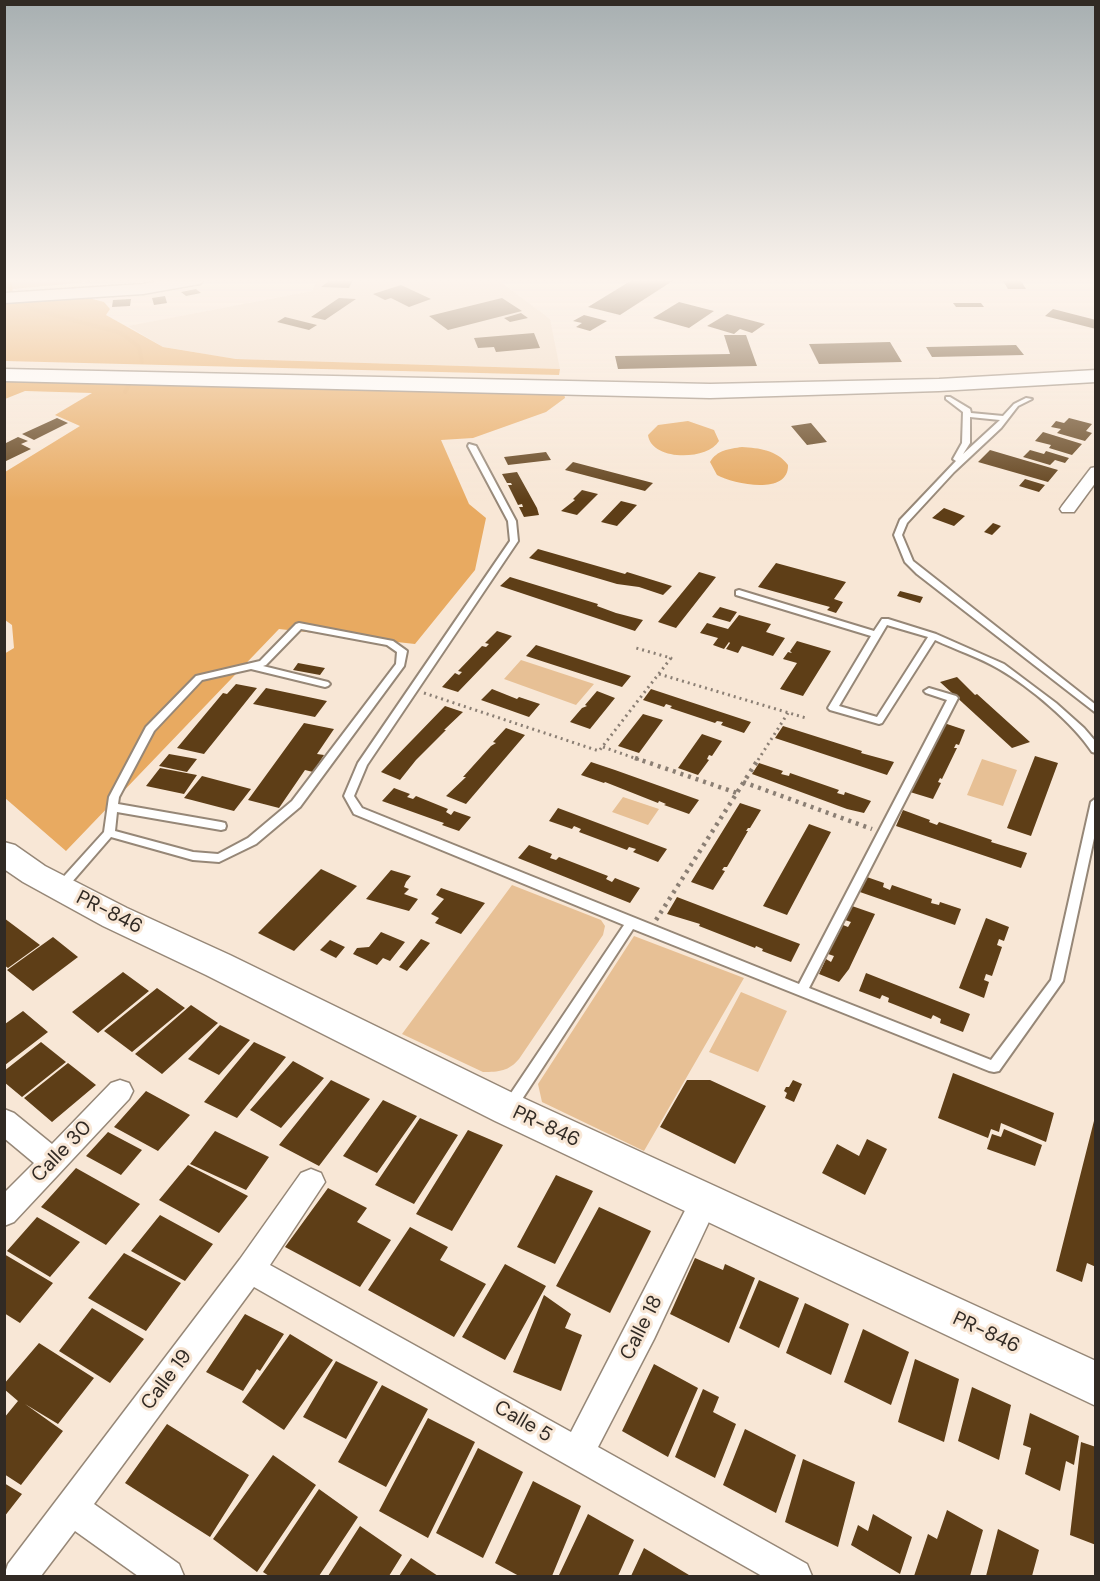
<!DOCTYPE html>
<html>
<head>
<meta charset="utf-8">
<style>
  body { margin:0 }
  #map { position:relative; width:1100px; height:1581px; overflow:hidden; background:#f8e7d6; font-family:"DM Sans",sans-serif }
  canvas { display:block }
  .frame { position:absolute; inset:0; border:6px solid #312a24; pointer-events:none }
</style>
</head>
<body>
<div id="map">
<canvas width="1100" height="1581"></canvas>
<div class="frame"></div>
</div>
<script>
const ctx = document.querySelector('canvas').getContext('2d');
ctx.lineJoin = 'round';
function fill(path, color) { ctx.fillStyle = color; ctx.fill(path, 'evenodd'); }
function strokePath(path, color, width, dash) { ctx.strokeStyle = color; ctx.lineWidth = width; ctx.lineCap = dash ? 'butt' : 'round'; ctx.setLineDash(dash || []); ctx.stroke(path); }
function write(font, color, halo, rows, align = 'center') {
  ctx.font = font + ' "DM Sans",sans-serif'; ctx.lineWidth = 6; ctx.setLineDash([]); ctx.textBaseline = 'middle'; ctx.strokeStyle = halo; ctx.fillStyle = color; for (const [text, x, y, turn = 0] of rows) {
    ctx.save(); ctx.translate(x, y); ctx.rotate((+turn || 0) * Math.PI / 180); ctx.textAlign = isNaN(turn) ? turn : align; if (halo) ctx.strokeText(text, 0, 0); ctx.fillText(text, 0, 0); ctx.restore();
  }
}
fill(new Path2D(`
  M318,280H498L550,319L560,369L236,359L163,347L128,326L312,291Z`), '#f1dbc3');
fill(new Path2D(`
  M5,280H106L5,290Z
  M521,660L594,684L576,705L504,679Z
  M982,759L1017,770L1003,806L967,795Z
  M623,797L659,809L648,825L612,812Z
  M512,885L601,920L605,926L603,935L519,1059C509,1071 499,1072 483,1072L402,1034Z
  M634,936L744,978L644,1151L542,1102L538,1084Z
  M741,992L787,1011L758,1072L709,1052Z`), '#e7c095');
fill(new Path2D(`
  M85,297L104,302L110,309L106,315L163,347L236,359L560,369L559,375L5,361V301Z
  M5,380L564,393L565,398L546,412L473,438L441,440L469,504L486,518L475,570L415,644L279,629L66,851L5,798L4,654L14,648L12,625L5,620V472L80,426L55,415L92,393L25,391L5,399Z`), '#e8aa61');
fill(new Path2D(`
  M688,421L714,430L719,441C707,461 651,461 648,435L658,425Z
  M742,447C759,448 777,450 788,465C789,496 733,484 717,475L710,462C717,450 729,449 742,447Z`), '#e5a75e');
strokePath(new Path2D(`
  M9,280L11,293
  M21,301L32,309L121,333L139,347L142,362
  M125,392L129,385`), '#e5a75e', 4);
fill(new Path2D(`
  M330,280H353L349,288L321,287Z
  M632,280H674L620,315L588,307Z
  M1003,281H1021L1026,289H1008Z
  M401,285L431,299L409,307L391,298L385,300L373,294Z
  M196,289L201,293L186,296L181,292Z
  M165,296L167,303L154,305L152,298Z
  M339,298L356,299L325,320L311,317Z
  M502,298L522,311L448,330L429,316Z
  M131,299L130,306L112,307L113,300Z
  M679,302L714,311L689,328L653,318Z
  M953,303H981L984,307H956Z
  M1053,309L1096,320V329L1045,316Z
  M521,313L528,318L510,322L504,318Z
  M727,314L765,324L752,333L740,329L734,334L707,326Z
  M584,315L607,321L590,331L576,327L582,323L573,321Z
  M285,317L317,325L309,330L277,322Z
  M534,333L540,348L496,352L494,347L478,348L474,338Z
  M724,335H746L757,366L618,369L615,356L730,354Z
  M890,342L902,362L819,364L809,344Z
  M1016,345L1024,355L932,357L926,347Z
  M57,418L68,423L34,440L22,434Z
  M1069,418L1092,424L1086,431L1092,433L1085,441L1057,433L1061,429L1051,427L1056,421L1064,423Z
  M811,423L827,442L807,445L791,426Z
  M1043,432L1082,444L1072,455L1049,448L1051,445L1035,441Z
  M18,437L28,441L21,444L31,449L4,462V444Z
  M990,450L1058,470L1048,482L978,462Z
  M1030,450L1044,454L1046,451L1069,458L1065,463L1055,460L1050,465L1023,457Z
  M546,452L551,460L508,465L504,457Z
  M573,462L653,483L645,491L565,470Z
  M517,472L537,508L539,515L524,517L519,507H523L522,504L518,505L508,485H512L511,483H507L502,474Z
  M1025,479L1045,485L1039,492L1019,486Z
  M582,490L598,494L577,515L561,511L575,500L573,499Z
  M621,501L637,505L617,526L601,522Z
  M944,508L965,516L954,526L932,518Z
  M993,523L1001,526L992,535L984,532Z
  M538,549L625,574L627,572L672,586L663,595L639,587L617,584L529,558Z
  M776,563L846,582L834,599L843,602L836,613L827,610L830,607L758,587Z
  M699,572L716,577L676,628L658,622Z
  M510,577L598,604L597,606L616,613L643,620L635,631L500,586Z
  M900,591L923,597L920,603L897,596Z
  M720,607L737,612L730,622L712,617Z
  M739,615L771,624L766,632L785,638L773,656L742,646L738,653L726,649L730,643L729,642L724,649L713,645L718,638L700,633L707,623L728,629Z
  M497,631L512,636L458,692L442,687L455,673L459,675L462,672L458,671L482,646L486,647L489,644L485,643Z
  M797,641L831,651L803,696L780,689L797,663L783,659L788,652L792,653L790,651Z
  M536,645L631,676L622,687L526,656Z
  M298,663L325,668L320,675L293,670Z
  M957,677L975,695L977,694L1030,742L1012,748L940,682Z
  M236,684L257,688L204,754L177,748L223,693L227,694Z
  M266,688L327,701L315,717L253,704Z
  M492,689L517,699L519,697L540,704L529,717L481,700Z
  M651,689L751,722L744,733L721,725L723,722L717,721L715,723L670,708L672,706L666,704L664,707L643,700Z
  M597,691L615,698L590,729L570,722L582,708L587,706L585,705Z
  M445,706L463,712L444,730H446L416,760L400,780L381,772Z
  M643,714L663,720L639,753L618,746Z
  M304,723L334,729L317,754L324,755L313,772L305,770L279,808L248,800Z
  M944,723L965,730L959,745L956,744L954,748H957L942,779L940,778L938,782L941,783L933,799L910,792Z
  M783,726L862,751L861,753L894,762L887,775L775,738Z
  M506,728L525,735L466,804L446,796L466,777H463L491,746L496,743L493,742Z
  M702,734L722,741L712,756L709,755L707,759L709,760L698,775L678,768Z
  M169,754L197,759L187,772L159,766Z
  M1035,756L1058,763L1031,836L1007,828Z
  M591,762L615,770L699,800L689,814L664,805L666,804L659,801L658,803L605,782L604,783L581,775Z
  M759,763L783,771L781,774L789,776L790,773L839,790L837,793L844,795L845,792L871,801L864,813L847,809L752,774Z
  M160,768L197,775L184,794L146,786Z
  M202,776L251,789L234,811L184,798Z
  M394,788L410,794L407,797L413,799L416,796L448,809L446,812L451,815L454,811L471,817L459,831L442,825L444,823L438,821L382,801Z
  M740,803L761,810L750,828H748L746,831H748L727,867H724L722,870L725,871L713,890L691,882Z
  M558,808L667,849L658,862L633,852L636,849L629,847L627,850L579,832L581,829L574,826L572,829L549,821Z
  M903,810L930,820L929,822L937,825L939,822L992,840L991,842L1027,853L1021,868L896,826Z
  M809,824L831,832L787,915L763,906Z
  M529,845L552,854L550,858L556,860L559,857L608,876L606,879L612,882L615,878L640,888L630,903L518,858Z
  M321,869L357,886L294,951L258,933Z
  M391,870L411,876L406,882L404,887L409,889L404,894L418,899L409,911L366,899Z
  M864,876L884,883L883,887L890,890L892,885L932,899L931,903L939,905L940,902L961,909L955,925L857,891Z
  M441,888L485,903L461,934L435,923L439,918L431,914L444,899L436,895Z
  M677,897L800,944L791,962L762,951L763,949L756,946L755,948L699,926L700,924L667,914Z
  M852,906L875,914L849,969L839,982L819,974L826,959L831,962L834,956L828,954L843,925L848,927L851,922L845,920Z
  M4,918L40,945L8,968L4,965Z
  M986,918L1009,927L1004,941L999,939L997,945L1002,947L992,976L986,974L984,980L989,982L984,998L959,988Z
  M381,932L405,942L390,961L383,958L377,965L353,954L357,948L369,947Z
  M53,937L78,957L33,991L7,970Z
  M421,939L430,943L407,971L399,967Z
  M330,940L345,947L336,958L320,950Z
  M123,972L149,991L98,1033L72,1012Z
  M866,973L970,1014L963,1032L940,1023L941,1019L933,1015L931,1019L888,1002L889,998L882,995L880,999L859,991Z
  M157,988L185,1008L132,1052L104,1031Z
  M191,1005L218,1023L162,1074L135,1054Z
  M23,1011L48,1032L5,1065V1024Z
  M220,1025L250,1040L219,1075L188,1059Z
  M41,1042L66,1062L22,1097L4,1082V1071Z
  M254,1042L286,1057L237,1118L204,1102Z
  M293,1061L324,1078L281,1128L250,1110Z
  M68,1063L96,1085L52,1122L24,1098Z
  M953,1073L1054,1113L1046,1142L1001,1123L999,1132L991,1129L988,1138L938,1118Z
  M331,1080L370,1099L319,1166L279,1145Z
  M687,1080H710L766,1106L735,1164L660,1127Z
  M793,1080L802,1084L794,1102L785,1098L787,1093L784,1091L786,1087H789Z
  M146,1091L190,1115L158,1151L114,1127Z
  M383,1100L417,1116L377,1173L343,1156Z
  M1096,1113V1267L1087,1263L1082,1282L1056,1271Z
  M420,1118L458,1135L414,1204L375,1185Z
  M1004,1129L1042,1145L1035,1166L987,1149L992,1134L1001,1137Z
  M468,1130L503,1145L452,1231L416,1214Z
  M215,1131L269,1157L246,1190L190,1164Z
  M108,1132L142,1150L121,1175L86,1156Z
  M867,1139L887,1149L865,1195L822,1173L837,1144L859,1156Z
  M188,1165L248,1196L219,1233L159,1200Z
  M76,1168L140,1204L106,1245L41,1207Z
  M556,1175L593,1191L555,1264L517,1247Z
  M328,1188L367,1208L357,1222L391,1240L360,1287L285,1247Z
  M599,1207L651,1231L610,1313L556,1286Z
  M160,1215L213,1244L185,1281L131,1251Z
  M37,1217L80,1242L50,1277L7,1251Z
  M410,1227L448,1247L440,1260L486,1284L454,1337L368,1290Z
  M124,1253L181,1283L146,1331L88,1298Z
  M4,1254L53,1283L20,1323L4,1313Z
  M695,1258L723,1270L725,1264L755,1278L729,1343L670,1314Z
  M505,1264L546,1286L505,1360L462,1337Z
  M759,1280L799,1298L779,1348L739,1328Z
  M544,1295L571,1314L565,1328L582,1335L561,1391L513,1372Z
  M805,1303L849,1324L831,1375L786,1353Z
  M92,1308L144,1339L110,1383L59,1351Z
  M245,1314L284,1334L260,1371L257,1369L243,1391L206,1372Z
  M863,1329L909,1352L891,1405L844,1382Z
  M290,1334L333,1360L284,1430L242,1402Z
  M39,1343L94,1378L58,1424L25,1404L63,1431L21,1485L4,1474V1418L18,1401L4,1389V1384Z
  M915,1359L959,1379L944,1442L898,1422Z
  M336,1361L378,1382L346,1439L303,1417Z
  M654,1364L698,1388L668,1457L622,1431Z
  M382,1385L428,1409L386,1487L338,1462Z
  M972,1387L1011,1405L999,1460L958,1441Z
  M703,1389L719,1397L713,1412L736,1424L715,1478L675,1457Z
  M1030,1413L1079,1436L1074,1465L1066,1461L1060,1491L1025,1474L1031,1448L1023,1445Z
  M428,1418L475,1442L428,1538L379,1511Z
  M167,1424L249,1475L210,1537L125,1483Z
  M745,1429L796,1455L776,1513L723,1485Z
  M1081,1442L1096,1447V1545L1070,1535Z
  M478,1448L523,1472L483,1558L436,1533Z
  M273,1455L316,1485L257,1572L213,1539Z
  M803,1459L855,1482L838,1547L785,1522Z
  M533,1481L581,1506L552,1576H519L495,1563Z
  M4,1483L22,1494L4,1517Z
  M319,1489L358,1517L319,1576H269L263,1572Z
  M947,1510L983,1530L970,1576H914L928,1534L937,1539Z
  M588,1514L634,1540L618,1576L559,1575Z
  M873,1514L912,1537L900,1574L851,1545L858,1525L868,1531Z
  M360,1526L402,1555L389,1576H328Z
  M998,1529L1039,1550L1032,1576H986Z
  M644,1548L689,1575L688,1576H631Z
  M411,1558L438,1576H399Z`), '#5e3e17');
const lane = new Path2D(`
  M946,397H950L970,409L971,413L1003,416L1014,404L1026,398L1032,399L1018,406L1001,428L954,472L907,523L902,535L913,561L1096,705V713L917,574L905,562L894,535L900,520L956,461L953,459L962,443L963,412L946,399ZM970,417L1000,420L963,454L970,443Z
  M469,444L476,446L516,521L518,541L367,765L354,796L362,808L799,984L947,700L926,693L924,691L929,688L956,696L958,698L809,988L991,1060L1051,980L1091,802L1096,798V829L1063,981L999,1071L994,1072L989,1071L633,929L515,1110L510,1112L505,1110L503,1106L505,1102L624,925L354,814L344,796L358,763L510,541L508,521L468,446Z
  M739,590L874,631L882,619H888L936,634L1004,664L1056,703L1084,728L1096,742V753L1092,752C1073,723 1030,687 999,669C979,657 956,650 935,640L882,723L879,724L830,710L828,708L871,636L736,595V591ZM887,625L928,637L877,717L839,706Z
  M299,623L393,641L407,651L404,666L300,807L256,844L219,862L193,860L111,837L65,890H57L55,887L57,884L104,832L109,797L146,727L196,676L260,661L296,624ZM301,629L387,645L397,652L396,664L292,801L248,838L218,854L193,852L115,831L117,812L221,830L225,829L226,826L225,823L221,822L118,804L119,797L154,731L202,680L251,669L325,687L328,686L330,684L328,682L263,666L266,665Z`);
const street = new Path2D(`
  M1096,467V482L1074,512H1062L1060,509L1062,506L1091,468Z
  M120,1080L129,1083L133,1091L129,1099L14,1222L4,1226V1193L34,1163L4,1138V1109L14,1113L52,1144L111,1083Z
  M311,1169L321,1173L325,1182L270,1265L571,1432L694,1193L704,1189L714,1193L718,1202L714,1211L654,1339L598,1447L807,1564L812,1576H762L254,1287L94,1504L179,1564L184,1576H138L75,1531L41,1576H4L8,1564L240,1259L301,1173Z`);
const secondary = new Path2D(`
  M166,280H203L200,284L194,285L143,294L4,303V293L143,284Z
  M4,842L15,845L45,866L127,908L230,955L521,1097L1096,1361V1406L495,1121L206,975L103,926L23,882L4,869Z`);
const primary = new Path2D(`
  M4,369L710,384L939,379L1096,370V382L939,391L710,398L4,381Z`);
strokePath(lane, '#968777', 4);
strokePath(street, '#968777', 3);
strokePath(secondary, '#968777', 3);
strokePath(primary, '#968777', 3);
strokePath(new Path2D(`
  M659,674L806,718
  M424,693L599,751L671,658L636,648
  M603,747L640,760
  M758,760L788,713`), '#8b7f74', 3, [2, 4]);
strokePath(new Path2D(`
  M635,758L737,793
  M743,782L872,829
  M656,920L759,758`), '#8b7f74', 4.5, [3, 5]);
fill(lane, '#fff');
fill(street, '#fff');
fill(secondary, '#fff');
fill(primary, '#fff');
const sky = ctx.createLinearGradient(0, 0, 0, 501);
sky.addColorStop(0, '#a7afb1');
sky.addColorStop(0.56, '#fcf4ed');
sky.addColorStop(1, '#fcf4ed00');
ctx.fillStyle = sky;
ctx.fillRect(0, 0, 1100, 501);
write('20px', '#312a24', '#f8e7d6', [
  ["PR-846",109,913,27],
  ["PR-846",546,1127,25],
  ["Calle 30",62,1152,-46],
  ["Calle 18",642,1328,-63],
  ["PR-846",986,1333,25],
  ["Calle 19",167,1380,-53],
  ["Calle 5",523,1422,30]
]);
</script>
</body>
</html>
